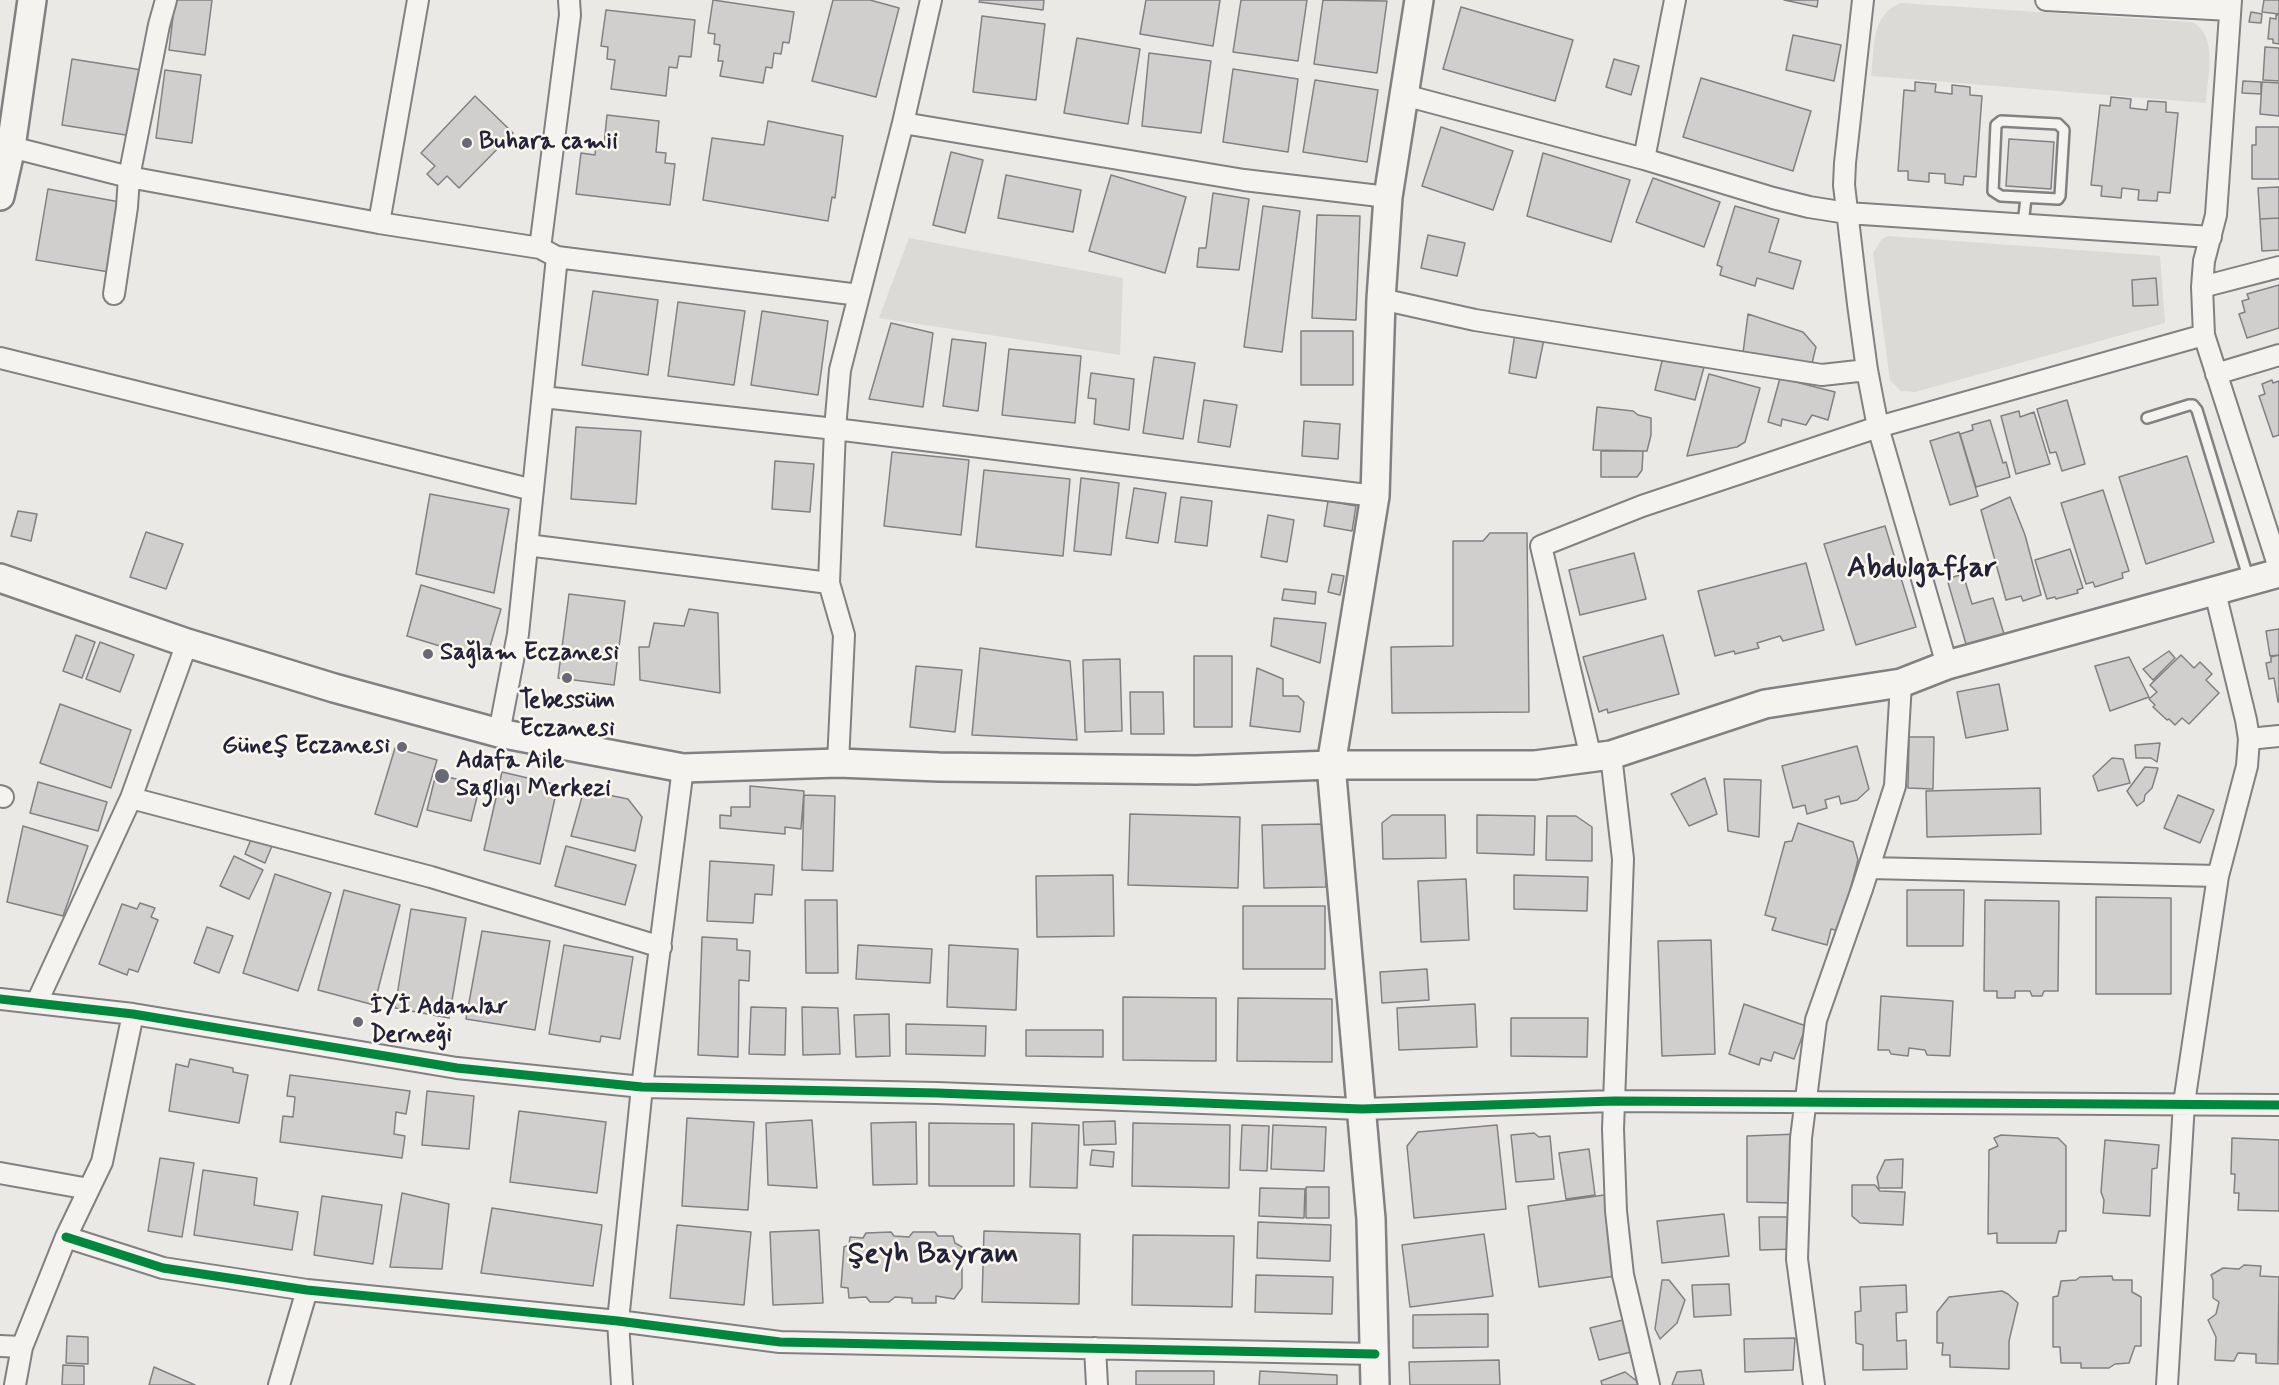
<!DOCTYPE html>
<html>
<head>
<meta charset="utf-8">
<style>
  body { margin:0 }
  canvas { display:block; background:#ebe9e5 }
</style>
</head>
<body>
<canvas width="2279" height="1385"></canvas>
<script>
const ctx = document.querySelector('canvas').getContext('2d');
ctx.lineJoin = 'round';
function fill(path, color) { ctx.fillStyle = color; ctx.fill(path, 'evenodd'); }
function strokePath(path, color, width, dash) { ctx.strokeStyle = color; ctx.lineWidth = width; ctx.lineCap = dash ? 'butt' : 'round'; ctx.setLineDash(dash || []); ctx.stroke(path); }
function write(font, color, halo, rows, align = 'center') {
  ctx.font = font + ' Mynerve,sans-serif'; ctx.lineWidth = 5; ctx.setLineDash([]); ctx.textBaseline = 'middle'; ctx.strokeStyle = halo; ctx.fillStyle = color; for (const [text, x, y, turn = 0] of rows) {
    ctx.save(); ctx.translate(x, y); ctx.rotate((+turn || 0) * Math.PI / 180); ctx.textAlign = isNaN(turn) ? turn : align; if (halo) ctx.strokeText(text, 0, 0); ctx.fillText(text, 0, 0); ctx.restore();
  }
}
fill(new Path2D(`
  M1901,3L2192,22C2219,35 2207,78 2206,103L1871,76C1875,47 1870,15 1901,3Z
  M1888,236L2160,256L2165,323L1915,392L1901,391L1890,380L1873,253L1882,239Z
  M909,238L1123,278L1120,355L879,318Z`), '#dcdad6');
const building = new Path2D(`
  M175,0H212L205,55L169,50Z
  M713,0L794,12L789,43L783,42L781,54L774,53L772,68L766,67L763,83L720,76L723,61H718L720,45L714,44L715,34L708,33Z
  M833,0H870L899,8L876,97L812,81Z
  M980,0H1044L1043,10L979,2Z
  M1146,0H1220L1213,46L1140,34Z
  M1241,0H1307L1298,61L1233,52Z
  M1323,0L1387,1L1377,73L1314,64Z
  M1784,0H1818L1817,7Z
  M2264,0H2279V14L2262,12Z
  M1461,7L1573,40L1555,101L1443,69Z
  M606,10L695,20L691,57L679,56L677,68L669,67L666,96L611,89L615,60L607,59L608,47L601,46Z
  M2251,12L2262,14L2261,23L2249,22Z
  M2276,15H2279V44L2273,43V39H2268L2270,18L2276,19Z
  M982,16L1045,24L1036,100L973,92Z
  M1793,35L1841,45L1834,81L1786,70Z
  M1077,38L1140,49L1128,124L1064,113Z
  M2265,47L2279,48V81L2263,80Z
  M1149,53L1211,61L1201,133L1142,126Z
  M72,59L142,70L132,136L62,125Z
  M1614,59L1639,66L1631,95L1606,87Z
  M1233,69L1298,79L1288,152L1223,142Z
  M165,70L201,75L192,143L156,138Z
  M1701,78L1811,111L1793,171L1683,137Z
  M1315,80L1378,90L1367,162L1303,152Z
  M2243,81L2261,82V94L2242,93Z
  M1915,82L1936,84L1935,92L1952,94V85L1970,87V95L1982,96L1976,177L1964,176L1963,185L1945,183V174L1929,173V182L1908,180V171H1898L1904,90L1915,91Z
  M2262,82L2279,83V116L2260,114Z
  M475,96L513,133L459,188L447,176L438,185L427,174L435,166L421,153Z
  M2111,97L2131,99L2130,108L2147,110L2148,101L2166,102V112L2178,113L2170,193L2158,192L2157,201L2138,200L2139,190L2122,188L2121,198L2101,196L2102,186L2091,185L2100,105L2110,106Z
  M607,115L659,121L656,152L666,153L665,163L675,164L670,205L576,194L581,153L595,155L596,144L604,145Z
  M768,121L843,136L835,198L832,197L828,221L703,200L712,138L764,145Z
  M1441,127L1513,151L1493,210L1422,186Z
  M2256,127H2279V179H2252V145H2256Z
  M2009,139L2054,142L2051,189L2006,186Z
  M951,152L983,160L965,233L933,225Z
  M1543,153L1630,180L1611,242L1527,216Z
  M1006,175L1081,190L1073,232L998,218Z
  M1111,175L1186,197L1165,273L1089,251Z
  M1653,178L1720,202L1704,247L1636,222Z
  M2279,187V218L2260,219L2258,188Z
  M48,189L120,202L109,272L36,260Z
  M1213,193L1249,199L1239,270L1197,267L1199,248H1206Z
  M1263,206L1300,211L1282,352L1244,347Z
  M1735,206L1779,219L1769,252L1801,261L1793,289L1757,278L1755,286L1720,275L1722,267L1717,265Z
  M1317,215L1360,216L1356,320L1312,318Z
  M2279,218V250L2262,251L2260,219Z
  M1428,235L1465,243L1457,276L1421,268Z
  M2156,278L2158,305L2133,306L2132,280Z
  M2279,285V328L2247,338L2239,314L2245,312L2242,301L2249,299L2247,294Z
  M593,291L658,300L648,375L582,365Z
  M678,302L745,311L734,385L668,376Z
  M762,311L828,321L818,395L751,385Z
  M1748,314L1803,332L1816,347L1810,371L1743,353Z
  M891,323L933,333L923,407L869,399Z
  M1301,331H1353V385H1301Z
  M1515,333L1544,339L1536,378L1509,373Z
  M952,339L986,343L978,411L943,406Z
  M1009,349L1081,356L1075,423L1002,415Z
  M1154,357L1195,363L1183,439L1143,433Z
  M1663,357L1704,367L1695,400L1655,390Z
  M1091,373L1134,379L1129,430L1094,424L1096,399L1088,398Z
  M1709,374L1760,388L1745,442L1737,447L1687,456Z
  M1780,378L1835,392L1828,420L1812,415L1806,425L1782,419L1781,426L1768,422Z
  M2272,380L2273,383L2279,381V435L2273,437L2259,396L2265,394L2262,384Z
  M1204,400L1237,405L1230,447L1198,442Z
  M2067,400L2085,464L2062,471L2056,452L2050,453L2037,409Z
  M1597,407L1633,411L1638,415L1651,418V435L1647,451L1593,450Z
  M2019,411L2020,417L2034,412L2050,464L2016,474L2001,416Z
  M1990,420L2003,463L2006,462L2010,477L1976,487L1960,434L1973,430L1972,425Z
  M1304,421L1340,424L1338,459L1302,456Z
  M576,427L641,431L636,504L571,499Z
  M1959,432L1978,496L1950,505L1930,441Z
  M1601,451H1643L1642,470L1637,477H1601Z
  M892,452L969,460L961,535L884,526Z
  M2187,456L2214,542L2146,564L2119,477Z
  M775,461L814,464L810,512L772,509Z
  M984,470L1070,479L1063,556L976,547Z
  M1081,478L1119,483L1111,555L1074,551Z
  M1134,488L1166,493L1158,543L1126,538Z
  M2103,490L2129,571L2122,573L2123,578L2095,587L2093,582L2086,584L2061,503Z
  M430,494L509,509L494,593L416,574Z
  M1181,497L1212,501L1207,546L1175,542Z
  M2010,497L2025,535L2041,595L2023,601L2021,596L2006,600L1981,510Z
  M1328,501L1356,506L1352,531L1324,526Z
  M18,511L37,514L31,541L11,536Z
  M1268,515L1294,520L1287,562L1261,557Z
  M1885,526L1916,627L1856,645L1824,544Z
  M146,532L183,544L166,589L130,577Z
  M1490,533H1527L1529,712L1392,713L1391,647L1453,646V541H1483Z
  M2070,549L2083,588L2077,590L2078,593L2056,599L2055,597L2047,599L2035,560Z
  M1634,553L1646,599L1580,615L1569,570Z
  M1806,563L1824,630L1783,641L1780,636L1757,643L1759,648L1735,654L1734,651L1715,656L1698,591Z
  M1332,574L1344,576L1340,595L1328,592Z
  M1963,574L1972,604L1993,598L2004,634L1966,644L1947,579Z
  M421,585L501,609L486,660L407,636Z
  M1284,589L1316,592L1315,604L1282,600Z
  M569,594L625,601L614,685L558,678Z
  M689,609L718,613L720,693L640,680L639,647H649L654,623L684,626Z
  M1274,618L1326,623L1320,663L1271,646Z
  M2279,629V655L2270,656L2266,631Z
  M76,635L95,642L82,678L63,671Z
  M1663,635L1679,694L1608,713L1607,709L1599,712L1583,657Z
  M100,642L134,655L120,692L86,679Z
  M980,648L1070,661L1077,740L972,735Z
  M2169,651L2175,658L2153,680L2143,669Z
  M2181,655L2194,668L2200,662L2212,674L2206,680L2219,693L2189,724L2182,718L2175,725L2169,719L2167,720L2153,707L2155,705L2149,699L2157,692L2150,685Z
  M2279,655V702H2278L2274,678L2269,679L2266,663L2271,662V657Z
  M1194,656H1232V727H1194Z
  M2129,657L2149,697L2110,711L2095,666Z
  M1120,659L1122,731L1085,732L1083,660Z
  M916,666L962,670L955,732L910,727Z
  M1257,668L1283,679V696H1298L1304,702L1300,732L1250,726Z
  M1999,684L2008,730L1966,738L1957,692Z
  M1130,692H1163L1164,734H1131Z
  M60,704L131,730L111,788L40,763Z
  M1909,737H1934L1933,789L1908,788Z
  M2160,743L2157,762L2151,758H2136L2135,745Z
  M1857,746L1869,789L1857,800L1841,804L1839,796L1825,800L1827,808L1807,814L1805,805L1793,808L1782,766Z
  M395,748L437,760L417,827L375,814Z
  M2112,758L2123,759L2130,783L2098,791L2093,776Z
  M2145,767L2158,768L2152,788L2145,795L2144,801L2137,806L2127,791Z
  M502,772L558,785L540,864L484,850Z
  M436,774L480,785L471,821L427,810Z
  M1705,778L1717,814L1689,826L1671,794Z
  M1724,779L1761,780L1759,837L1728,831Z
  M38,782L107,802L98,831L30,813Z
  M750,786L804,791L801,829L785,827V834L720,828V815L731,816V807H750Z
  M2040,788L2041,834L1927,837L1926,791Z
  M584,790L628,799L642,817L635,851L571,836Z
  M804,795L835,796L833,871L802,870Z
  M2178,795L2214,810L2200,843L2164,828Z
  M1130,814L1240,817L1238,888L1128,885Z
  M1392,815H1445L1446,858L1383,859L1382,823Z
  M1477,815L1535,816L1534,855L1477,853Z
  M1547,816H1576L1592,827V861L1546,860Z
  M1798,823L1853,842L1858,860L1839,931L1831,929L1827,945L1772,930L1776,918L1765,915L1785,842L1792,841Z
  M1325,824L1326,887L1264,888L1262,825Z
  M23,826L88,846L63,916L7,902Z
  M254,832L274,841L265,863L245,854Z
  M566,846L636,865L625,905L555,886Z
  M234,856L263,870L249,899L220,886Z
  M710,861L774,865L772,895L755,894L753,923L707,921Z
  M275,874L331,893L298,991L243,973Z
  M1113,875L1114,936L1037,937L1036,876Z
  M1514,875L1588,877L1587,911L1514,909Z
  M1466,879L1469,940L1421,942L1418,881Z
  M344,890L400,905L374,1005L318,990Z
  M1907,890H1964L1963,946H1907Z
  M2096,897L2171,898V994H2096Z
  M805,900H837L838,973H806Z
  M1985,900L2059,901L2058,991H2044L2042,996H2032L2030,991H2015V998H1997V991H1984Z
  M140,903L155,908L151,917L158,920L138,972L129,969L127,975L99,964L122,904L137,909Z
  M1243,906H1325V969H1243Z
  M411,909L466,918L449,1018L395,1008Z
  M207,927L233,936L219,973L194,963Z
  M482,931L550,941L535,1030L466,1019Z
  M702,937L737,939V950L750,951L749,981L739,980L738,1057L698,1055Z
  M1711,940L1715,1054L1662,1056L1658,941Z
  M564,945L633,957L620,1039L601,1036L600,1042L549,1034Z
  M858,945L932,949L930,983L856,979Z
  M949,945L1018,949L1016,1010L947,1007Z
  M1427,969L1429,1000L1382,1003L1380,972Z
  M1881,996L1953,1001L1950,1056L1927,1055L1925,1050L1909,1048L1908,1056L1891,1054L1889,1050H1878Z
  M1123,997L1216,998V1061L1123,1060Z
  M1238,998L1332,999V1062L1237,1061Z
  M1475,1004L1477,1047L1399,1050L1397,1008Z
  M1744,1004L1806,1026L1794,1059L1774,1052L1771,1061L1761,1058L1759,1065L1729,1054Z
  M751,1007L786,1008L785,1055L749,1054Z
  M802,1007L838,1008L840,1054L803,1055Z
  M889,1014L890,1056L856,1057L854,1015Z
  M1511,1018H1588L1587,1057L1511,1056Z
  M906,1024L986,1026L985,1056L906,1054Z
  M1026,1030H1103V1057L1026,1056Z
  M190,1059L233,1068V1072L248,1075L239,1123L169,1111L176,1064L188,1067Z
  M290,1075L410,1091L406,1114L396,1112L394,1134L405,1136L402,1158L280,1142L283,1116L293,1117L295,1097L287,1096Z
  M427,1091L474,1096L469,1149L422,1145Z
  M519,1111L606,1122L597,1193L510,1182Z
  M687,1118L754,1122L748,1210L682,1206Z
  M812,1120L817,1188L768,1185L766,1123Z
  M1115,1121L1116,1144L1084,1145L1083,1122Z
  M916,1122L917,1184L873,1185L871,1123Z
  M929,1123L1014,1124V1186H929Z
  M1032,1123L1079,1125L1077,1188L1030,1187Z
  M1133,1123L1230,1125L1229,1188L1132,1186Z
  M1242,1125L1269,1126L1267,1171L1240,1170Z
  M1273,1125L1326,1127L1324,1171L1271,1169Z
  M1497,1125L1506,1209L1414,1218L1407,1146L1418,1132Z
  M1534,1133L1539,1137L1550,1136L1554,1179L1516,1182L1511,1135Z
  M1798,1134L1796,1203L1747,1202V1136Z
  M2001,1135L2058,1138L2066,1146V1231H2059L2056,1243H1997V1233L1988,1234L1989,1150L1998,1146L1994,1138Z
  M2232,1138L2279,1140V1211L2238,1210L2239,1193H2234L2235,1174H2231Z
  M2105,1140L2159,1145L2157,1168L2152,1169L2150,1216L2103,1213L2104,1200L2101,1192Z
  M1589,1149L1595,1195L1566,1199L1559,1153Z
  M1092,1150L1114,1152L1113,1167L1090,1165Z
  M160,1158L194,1163L182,1237L148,1231Z
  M1903,1159L1902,1188H1879L1877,1177L1885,1160Z
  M203,1170L257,1178L254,1205L298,1212L292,1250L194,1235Z
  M1852,1185H1875L1880,1191L1905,1192L1903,1225L1860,1223L1852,1216Z
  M1306,1187H1329V1218H1306Z
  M1260,1188L1305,1189L1304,1218L1259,1216Z
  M402,1193L449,1204L442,1269L390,1267Z
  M1611,1194L1623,1275L1539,1287L1528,1206Z
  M322,1196L382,1205L373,1264L314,1255Z
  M492,1208L602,1225L593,1286L481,1273Z
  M1724,1214L1729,1256L1662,1263L1657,1221Z
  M1759,1217H1796L1795,1249L1760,1250Z
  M1258,1222L1331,1225L1330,1261L1257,1258Z
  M677,1225L751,1232L744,1305L670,1298Z
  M819,1230L823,1303L773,1305L770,1232Z
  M984,1231L1080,1234L1079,1304L982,1302Z
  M891,1232L894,1236L909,1237L913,1232H935L938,1236H953L955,1243L962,1247V1288L954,1299L936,1296V1303H912V1298L895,1297L889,1302H870L866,1297L849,1298L848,1288L841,1287L844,1247L849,1245L850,1237L863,1238L866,1233Z
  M1484,1234L1493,1296L1410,1307L1402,1245Z
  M1133,1235L1234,1236L1232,1307L1132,1305Z
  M2244,1265L2261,1266L2260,1276L2279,1277L2278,1364L2256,1363V1354L2238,1353L2234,1361L2215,1360L2216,1337L2208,1320L2216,1314L2219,1302L2213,1298V1280L2211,1275L2223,1268L2239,1269Z
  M1256,1275L1333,1277L1332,1314L1255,1312Z
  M2112,1276L2113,1280H2132V1292L2141,1297V1346H2135L2129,1363L2115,1364L2109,1368H2081V1363H2061L2060,1347H2053V1297L2058,1296L2061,1281L2076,1280L2080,1277Z
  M1662,1280H1669L1685,1300L1677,1323L1660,1339L1655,1329Z
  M1729,1284L1731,1315L1694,1317L1692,1285Z
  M1906,1285L1907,1312L1896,1313L1897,1341L1906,1340L1907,1369L1863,1370V1345L1856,1343L1855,1312L1861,1311L1860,1287Z
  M2002,1291L2008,1294L2018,1303L2009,1341V1369L1950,1367V1355H1942L1943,1343H1937V1312L1949,1297Z
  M1488,1314V1347L1413,1348V1315Z
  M1627,1319L1635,1351L1599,1360L1590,1328Z
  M67,1336L88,1337V1364L66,1363Z
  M1795,1338L1793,1370L1745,1372L1744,1339Z
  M1499,1360L1500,1385H1410L1409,1362Z
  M63,1365L84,1366V1385H62Z
  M154,1367L195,1385H149Z
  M1701,1370L1704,1385H1672L1677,1372Z
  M1136,1371H1214V1385H1136Z
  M1260,1371L1337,1375V1385H1259Z
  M1625,1372L1642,1385H1602L1601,1381Z`);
fill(building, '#d1cfcd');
strokePath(building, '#818083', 1.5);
const lane = new Path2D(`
  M2001,121L2058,124L2064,130L2060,196L2058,199L2001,196L1993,191L1996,125Z
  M2023,224L2026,198
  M2147,418L2189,405H2193L2197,410L2249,580`);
const street = new Path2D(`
  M1863,0L1845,163L1844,185L1858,304L1867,370L1878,427L1947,665
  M2046,0L2230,10
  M2231,0L2216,215L2204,261L2202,287L2204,335L2279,568
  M1404,95L1644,159L1773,198L1809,207L1847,213L2211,237
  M903,123L1244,180L1388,197
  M11,147L129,177L379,223L540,248L557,257L859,295
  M1644,159L1675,0
  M379,223L418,0
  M540,248L570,15L569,0
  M2202,287L2279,267
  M114,294L127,207L129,177L159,25L166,0
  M1381,299L1475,320L1822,375L1867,370
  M0,358L533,490
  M2216,374L2279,355
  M543,397L835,429L1375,496
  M527,545L829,583
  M499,733L518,634L557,257
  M2249,739L2279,736
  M1611,755L1623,859L1613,1129L1616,1211L1623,1275L1649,1385
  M1591,758L1541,546L1642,506L1878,427L2204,335
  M838,763L844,635L829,583L835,429L840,370L903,123L931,0
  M0,796L3,797
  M131,798L431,877L661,947
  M1869,868L2218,876
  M0,999L133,1014L457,1068L642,1087L937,1093L1362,1109L1614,1101L2279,1105
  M37,1002L131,798L187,643
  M0,1173L89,1189
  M66,1237L163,1268L307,1290L618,1321L780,1342L1375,1354
  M0,1346L22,1347
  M1095,1348L1097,1385
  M15,1385L22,1347L66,1237L102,1162L133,1014
  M279,1385L307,1290
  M622,1385L618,1321L642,1087L683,768
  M1814,1385L1797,1259L1801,1138L1816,1020L1862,889L1895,786L1901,683
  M2167,1385L2184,1103L2218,876L2247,766L2249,739L2246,720L2215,592`);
const secondary = new Path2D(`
  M0,196L11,147L32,0
  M0,578L187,643L334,688L499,733L683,768L838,763L939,767L1196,770L1331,765H1535L1611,755L1765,704L1901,683L1947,665L2279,573
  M1375,1385L1371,1219L1331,765L1375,496L1381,299L1388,197L1419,0`);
strokePath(lane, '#818083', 14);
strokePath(street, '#818083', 24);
strokePath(secondary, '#818083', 32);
strokePath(lane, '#f4f3ef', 9);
strokePath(street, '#f4f3ef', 20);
strokePath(secondary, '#f4f3ef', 27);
strokePath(new Path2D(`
  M0,999L133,1014L457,1068L642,1087L937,1093L1362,1109L1614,1101L2279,1105
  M66,1237L163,1268L307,1290L618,1321L780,1342L1375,1354`), '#00873e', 9);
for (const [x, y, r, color] of [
  [467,143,6,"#686876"],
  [428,654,6,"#686876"],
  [567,678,6,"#686876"],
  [402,747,6,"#686876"],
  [442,776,8,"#686876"],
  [358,1022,6,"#686876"]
]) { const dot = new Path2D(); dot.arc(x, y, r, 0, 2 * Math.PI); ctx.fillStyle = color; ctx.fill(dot); strokePath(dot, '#fbf7ec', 2); }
write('bold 24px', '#22223b', '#fbf7ec', [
  ["Buhara camii",479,143],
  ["Sağlam Eczanesi",440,654],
  ["Tebessüm",567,702,"center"],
  ["Eczanesi",567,730,"center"],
  ["Güneş Eczanesi",390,747,"right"],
  ["Adafa Aile",456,762],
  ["Saglıgı Merkezi",456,790],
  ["İYİ Adamlar",370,1008],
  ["Derneği",370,1036]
], 'left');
write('bold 30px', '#22223b', '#fbf7ec', [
  ["Abdulgaffar",1922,570],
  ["Şeyh Bayram",933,1256]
]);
</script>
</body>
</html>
